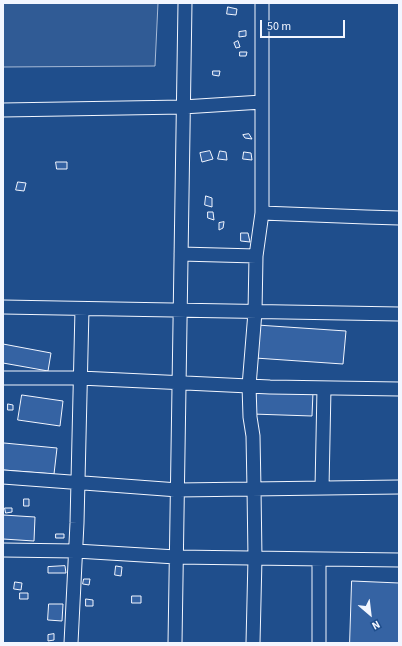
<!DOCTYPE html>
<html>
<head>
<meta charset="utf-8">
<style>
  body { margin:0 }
  #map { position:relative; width:402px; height:646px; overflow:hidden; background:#1f4e8c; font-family:"Source Sans 3",sans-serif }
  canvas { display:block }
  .frame { position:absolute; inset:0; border:4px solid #f2f6ff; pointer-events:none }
  .north { position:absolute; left:350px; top:594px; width:40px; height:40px; -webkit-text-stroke:3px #1f4e8c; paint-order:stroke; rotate:152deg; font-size:11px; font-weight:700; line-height:16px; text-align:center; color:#f2f6ff }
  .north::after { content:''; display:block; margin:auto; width:14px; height:18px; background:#f2f6ff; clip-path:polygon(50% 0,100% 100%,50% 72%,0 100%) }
  .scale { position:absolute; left:260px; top:20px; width:85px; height:18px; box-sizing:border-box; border:2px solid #f2f6ff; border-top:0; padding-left:5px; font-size:12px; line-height:14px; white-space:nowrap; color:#f2f6ff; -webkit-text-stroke:3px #1f4e8c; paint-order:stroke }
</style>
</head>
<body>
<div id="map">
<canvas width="402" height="646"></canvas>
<div class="frame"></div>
<div class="north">N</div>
<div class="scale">50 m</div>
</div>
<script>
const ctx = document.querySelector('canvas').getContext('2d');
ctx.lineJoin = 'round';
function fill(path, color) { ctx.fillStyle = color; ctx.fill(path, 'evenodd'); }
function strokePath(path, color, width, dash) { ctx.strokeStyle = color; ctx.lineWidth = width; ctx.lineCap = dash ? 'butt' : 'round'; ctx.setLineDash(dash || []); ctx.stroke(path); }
const built = new Path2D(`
  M3,3H158L155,66L3,67Z`);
fill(built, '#305b95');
strokePath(built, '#a8bbd7', 1);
const building = new Path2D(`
  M228,7L237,9L236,15L227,14Z
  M246,31V36L239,37V32Z
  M238,41L240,47L236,48L234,43Z
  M240,52H247L246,56H240Z
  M213,71H220L219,76L213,75Z
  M249,134L252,139L245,138L243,135Z
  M210,151L213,159L202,162L200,153Z
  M220,151L226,152L227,160L218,159Z
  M244,152L251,153L252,160L243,159Z
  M56,162H67V169H57Z
  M18,182L26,183L24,191L16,190Z
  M206,196L212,198V207L205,205Z
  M208,212H213L214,220L208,218Z
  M224,222L223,228L219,230V223Z
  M241,233H248L250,242L241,241Z
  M257,325L346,331L343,364L255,358Z
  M3,344L51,353L48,371L3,363Z
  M253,389L313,392L312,416L252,414Z
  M22,395L63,401L60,426L18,420Z
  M8,404L13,405V410H8Z
  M4,443L57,448L54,474L3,470Z
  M24,499H29V506H24Z
  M5,508H12V512L6,513Z
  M3,515L35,517L34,541L3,539Z
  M56,534H64V538H56Z
  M65,566L66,573H48V567Z
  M116,566L122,567L121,576L115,575Z
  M84,579H90L89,585L83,584Z
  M352,581L399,583V643H350Z
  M15,582L22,583L21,590L14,589Z
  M20,593H28V599H20Z
  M132,596H141V603H132Z
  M86,599L93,600V606H86Z
  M49,604H63L62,621L48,620Z
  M54,634V640L48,641V635Z`);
fill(building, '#3563a3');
strokePath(building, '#f2f6ff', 1);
const minor = new Path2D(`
  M3,110L183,107L262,102
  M262,213L366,217L399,218
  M181,254L256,256
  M3,307L399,314
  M3,378H80L270,387L399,389
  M3,477L178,490L399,487
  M322,488L324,388
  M3,550L76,551L176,557L399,560
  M319,559V643
  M71,643L77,523L82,309
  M175,643L185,3
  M253,643L255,558L254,489L253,436L250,417L249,386L255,312L256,256L262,213V3`);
strokePath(minor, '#f2f6ff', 15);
strokePath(minor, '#1f4e8c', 13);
</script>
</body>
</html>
